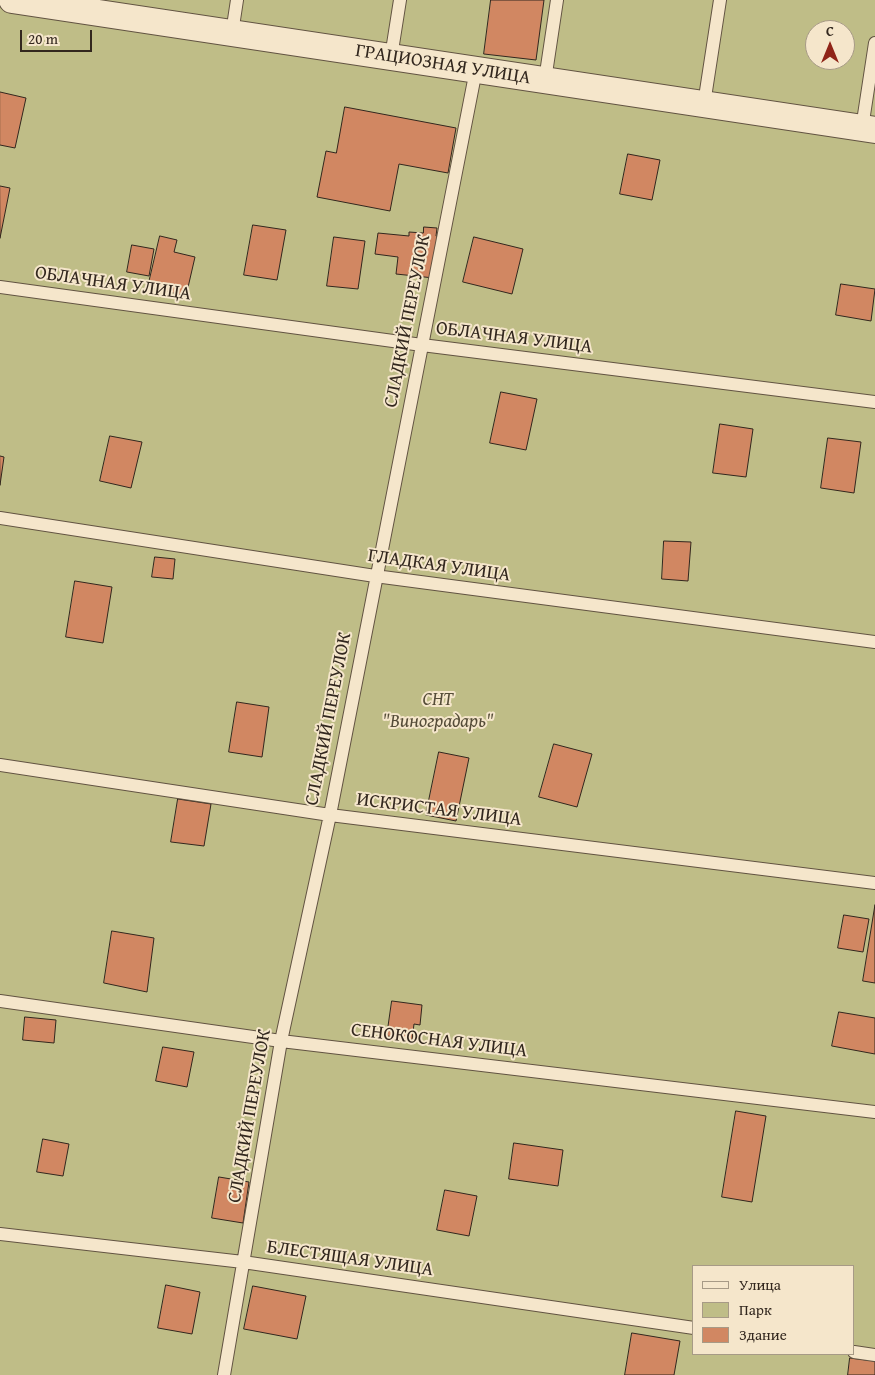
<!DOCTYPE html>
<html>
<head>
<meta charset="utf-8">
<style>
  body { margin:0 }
  #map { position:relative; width:875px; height:1375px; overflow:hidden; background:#f0d8af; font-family:"Gentium Book Plus",serif }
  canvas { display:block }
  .legend { position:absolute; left:692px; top:1265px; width:162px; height:90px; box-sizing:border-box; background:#f5e6cb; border:1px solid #a79a86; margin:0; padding:6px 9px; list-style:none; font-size:15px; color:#32271e }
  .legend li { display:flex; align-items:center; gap:10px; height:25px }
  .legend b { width:25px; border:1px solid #a79a86 }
  .north { position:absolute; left:805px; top:20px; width:50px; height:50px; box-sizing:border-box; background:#f5e6cb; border:1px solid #a79a86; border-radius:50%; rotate:0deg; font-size:14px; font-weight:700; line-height:20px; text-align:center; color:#32271e }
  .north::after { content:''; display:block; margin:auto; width:18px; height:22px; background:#8f2418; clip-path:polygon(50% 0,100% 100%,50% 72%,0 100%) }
  .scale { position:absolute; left:20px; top:30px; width:72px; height:22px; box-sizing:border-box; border:2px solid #32271e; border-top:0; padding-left:6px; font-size:15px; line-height:18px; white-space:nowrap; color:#32271e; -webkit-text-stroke:4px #f5e6cb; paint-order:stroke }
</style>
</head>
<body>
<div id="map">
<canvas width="875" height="1375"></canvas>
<ul class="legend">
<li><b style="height:6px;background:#f5e6cb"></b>Улица</li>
<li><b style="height:14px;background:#bfbd87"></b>Парк</li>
<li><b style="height:14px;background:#d18762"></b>Здание</li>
</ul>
<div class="north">С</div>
<div class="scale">20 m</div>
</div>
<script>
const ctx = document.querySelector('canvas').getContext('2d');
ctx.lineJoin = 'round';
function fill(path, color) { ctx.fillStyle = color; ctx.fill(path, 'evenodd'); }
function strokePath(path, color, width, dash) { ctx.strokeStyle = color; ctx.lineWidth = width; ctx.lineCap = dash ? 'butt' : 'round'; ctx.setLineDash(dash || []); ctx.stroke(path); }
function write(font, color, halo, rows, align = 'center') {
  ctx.font = font + ' "Gentium Book Plus",serif'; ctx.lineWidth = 4; ctx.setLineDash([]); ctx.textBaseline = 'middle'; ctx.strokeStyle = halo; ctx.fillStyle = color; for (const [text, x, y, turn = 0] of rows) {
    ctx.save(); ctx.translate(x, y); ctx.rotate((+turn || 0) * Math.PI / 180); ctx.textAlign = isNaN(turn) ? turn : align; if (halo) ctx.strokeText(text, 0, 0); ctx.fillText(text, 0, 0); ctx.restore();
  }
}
fill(new Path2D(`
  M0,0H875V1375H0ZM815,30H845V60H815ZM694,1266H854V1354H694Z`), '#bfbd87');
const building = new Path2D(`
  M491,0H544L536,60L484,54Z
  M0,92L26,98L15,148L0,145Z
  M345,107L456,128L448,173L399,164L390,211L317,197L326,151L336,153Z
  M628,154L660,160L652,200L620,194Z
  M0,186L10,188L0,238Z
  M253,225L286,230L277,280L244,275Z
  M424,227L437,228L436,236L439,237L434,278L396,274L398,257L375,254L378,233L409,236V232L423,233Z
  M160,236L177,240L174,252L195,257L186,296L148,287Z
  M334,237L365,241L358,289L327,286Z
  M474,237L523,249L512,294L463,282Z
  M132,245L154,249L149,276L127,272Z
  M841,284L875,289L871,321L836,315Z
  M501,392L537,399L526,450L490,443Z
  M720,424L753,429L746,477L713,473Z
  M110,436L142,442L131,488L100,481Z
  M828,438L861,442L854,493L821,488Z
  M0,456L4,457L0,485Z
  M664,541L691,542L688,581L662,579Z
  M155,557L175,559L173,579L152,577Z
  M75,581L112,587L103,643L66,637Z
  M237,702L269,707L262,757L229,752Z
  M554,744L592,754L577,807L539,797Z
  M439,752L469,758L456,821L426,815Z
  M178,799L211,804L204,846L171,842Z
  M875,905V983L863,981Z
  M844,915L869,919L863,952L838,948Z
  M112,931L154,938L147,992L104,983Z
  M392,1001L422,1005L420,1025L414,1024L412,1040L387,1036Z
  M839,1012L875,1018V1054L832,1046Z
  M25,1017L56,1020L54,1043L23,1040Z
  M163,1047L194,1052L187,1087L156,1081Z
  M736,1111L766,1116L752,1202L722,1197Z
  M43,1139L69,1144L63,1176L37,1172Z
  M514,1143L563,1150L558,1186L509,1179Z
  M219,1177L249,1182L243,1223L212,1218Z
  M445,1190L477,1196L469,1236L437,1230Z
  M166,1285L200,1292L192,1334L158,1328Z
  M253,1286L306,1296L297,1339L244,1329Z
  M632,1333L680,1341L674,1375H625Z
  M850,1358L875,1361V1375H848Z`);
fill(building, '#d18762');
strokePath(building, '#32271e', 1);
const lane = new Path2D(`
  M232,33L237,0
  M391,57L400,0
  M545,80L557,0
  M704,104L720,0
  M862,128L875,43
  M0,287L422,345L875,402
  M0,518L375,576L875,642
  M0,765L330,815L875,883
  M0,1001L281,1041L875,1112
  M0,1234L243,1262L694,1328
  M854,1352L875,1355
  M224,1375L281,1041L330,815L476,70`);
const street = new Path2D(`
  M12,0L875,130`);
strokePath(lane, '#625342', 14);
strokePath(street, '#625342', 28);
strokePath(lane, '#f5e6cb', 12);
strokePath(street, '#f5e6cb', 26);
write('19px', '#32271e', '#f5e6cb', [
  ["ГРАЦИОЗНАЯ УЛИЦА",443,65,9],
  ["ОБЛАЧНАЯ УЛИЦА",113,284,8],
  ["СЛАДКИЙ ПЕРЕУЛОК",408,321,-79],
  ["ОБЛАЧНАЯ УЛИЦА",514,338,7],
  ["ГЛАДКАЯ УЛИЦА",439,566,8],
  ["СЛАДКИЙ ПЕРЕУЛОК",329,719,-79],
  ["ИСКРИСТАЯ УЛИЦА",439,810,7],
  ["СЕНОКОСНАЯ УЛИЦА",439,1041,7],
  ["СЛАДКИЙ ПЕРЕУЛОК",250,1116,-80],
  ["БЛЕСТЯЩАЯ УЛИЦА",350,1259,8]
]);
write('italic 19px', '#554c38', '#f5e6cb', [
  ["СНТ",438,700],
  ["\"Виноградарь\"",438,722]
]);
</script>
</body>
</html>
